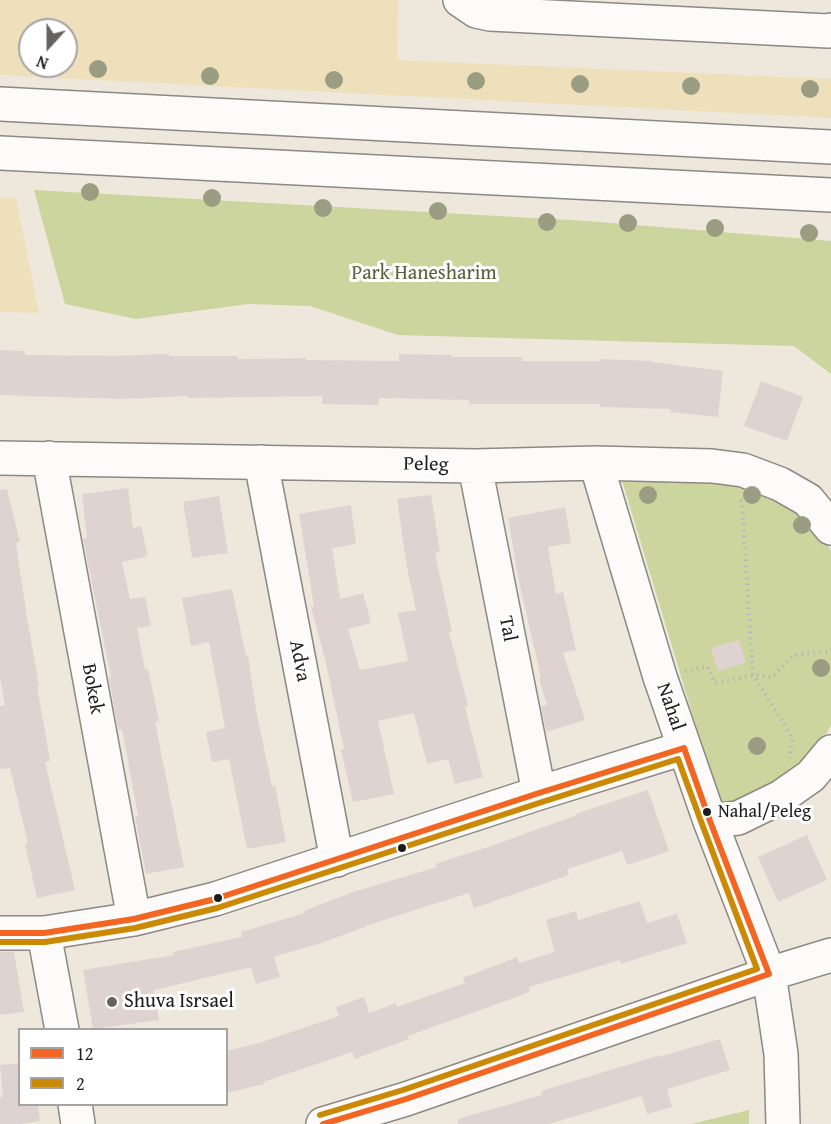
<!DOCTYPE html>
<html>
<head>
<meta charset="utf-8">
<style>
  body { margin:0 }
  #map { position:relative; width:831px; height:1124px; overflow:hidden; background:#eee7dc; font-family:"Gentium Book Plus",serif }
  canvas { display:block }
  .legend { position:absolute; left:18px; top:1028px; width:210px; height:78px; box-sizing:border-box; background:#fff; border:2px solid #a4a4a4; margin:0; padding:8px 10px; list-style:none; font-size:18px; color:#1c1c1c }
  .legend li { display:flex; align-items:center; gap:12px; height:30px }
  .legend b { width:30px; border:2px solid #a4a4a4 }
  .north { position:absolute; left:18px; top:18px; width:60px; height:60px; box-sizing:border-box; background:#fff; border:2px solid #a4a4a4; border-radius:50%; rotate:201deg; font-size:16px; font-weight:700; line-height:24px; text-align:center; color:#1c1c1c }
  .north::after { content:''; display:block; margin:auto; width:21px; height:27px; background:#66635f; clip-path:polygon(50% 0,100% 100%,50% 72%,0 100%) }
</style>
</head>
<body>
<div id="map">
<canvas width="831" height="1124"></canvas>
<ul class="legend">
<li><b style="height:8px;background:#f26522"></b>12</li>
<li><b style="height:8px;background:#cb8a06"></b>2</li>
</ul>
<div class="north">N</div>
</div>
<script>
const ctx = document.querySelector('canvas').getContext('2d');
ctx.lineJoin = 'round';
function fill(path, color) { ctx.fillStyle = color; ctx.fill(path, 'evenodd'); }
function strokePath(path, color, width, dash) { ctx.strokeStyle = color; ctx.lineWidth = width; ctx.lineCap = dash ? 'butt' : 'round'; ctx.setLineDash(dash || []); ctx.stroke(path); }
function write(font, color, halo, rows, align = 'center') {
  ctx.font = font + ' "Gentium Book Plus",serif'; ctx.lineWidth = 6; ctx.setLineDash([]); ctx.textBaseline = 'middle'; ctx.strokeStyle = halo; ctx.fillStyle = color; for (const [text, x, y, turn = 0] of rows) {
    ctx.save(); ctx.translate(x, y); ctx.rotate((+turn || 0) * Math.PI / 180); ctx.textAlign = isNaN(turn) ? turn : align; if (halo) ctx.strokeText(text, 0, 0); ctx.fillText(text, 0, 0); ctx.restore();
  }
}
fill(new Path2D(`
  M34,190L587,221L831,241V374L794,346L398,335L310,306L248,304L136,319L65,304Z
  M621,477L740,482L799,510L828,545L831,551V725C805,777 771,787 721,809Z
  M749,1110V1124H691Z`), '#cbd59d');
fill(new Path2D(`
  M0,0H398L397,60L831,79V118L0,75ZM30,30H66V66H30Z
  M0,198H16L39,313L0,312Z`), '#eee0ba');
fill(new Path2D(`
  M0,350L25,351V355L116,356L169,354V356H238V359L306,358V360L399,361V354L451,355V357H522V361H601V359L652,361V362L723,371L718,417L670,412L671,409L600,407V404H469V400L379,398V405L322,404V396L187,398V396L123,399L0,395Z
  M761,381L803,397L787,441L744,426Z
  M128,488L133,528L141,526L148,556L122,562L130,599L145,597L151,626L137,628L145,669H148L159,721L155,722L184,867L146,874L135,816H138L122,729L118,730L109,677H111L83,539L87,538L82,494Z
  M7,489L20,542L16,543L27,618L39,686H37L50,761L45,762L75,890L37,898L25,844L28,843L10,768L0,769V706L5,705L0,678V490Z
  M431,495L440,552L435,553L452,632H449L468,706L465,707L483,777L455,784L448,759L427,764L414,713L378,721L394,794L353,802L341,750L344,749L326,663L311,607L314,606L299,514L351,505L356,544L332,548L340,599L363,593L371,623L348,629L360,670L408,661L398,613L416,610L407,567L397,499Z
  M219,496L228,553L192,558L183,502Z
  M565,507L571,543L548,547L556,594L563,592L576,650L563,653L585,720L546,732L541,706L547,705L539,679L541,678L518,577L508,518Z
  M232,589L246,656L248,655L256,710L272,787L275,786L286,842L247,849L229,759L212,762L206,732L225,728L209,642L191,646L182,598Z
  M739,640L746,663L718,671L711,648Z
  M648,790L669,851L627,865L622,851L567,869L569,875L474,908L469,893L365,926V927L324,942L274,957L280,977L256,984L251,967L154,990L159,1020L93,1029L83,970L174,955L173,952L242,937L241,932L305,913L304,911L350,893L437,867L435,864L491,846L577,815L576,814Z
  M807,835L827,880L778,902L758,857Z
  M640,901L647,923L677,914L687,943L621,964L620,960L529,987L530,992L408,1036L409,1039L355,1059L352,1052L263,1082L264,1084L226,1093V1051L259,1043L339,1016L336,1007L364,997L369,1013L396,1003L397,1007L465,983L463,978L517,957L519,963L555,952L546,920L576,911L578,920Z
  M0,952H14L24,1012L0,1015Z
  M720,1039L730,1070L667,1089L672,1107L647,1114L642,1096L549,1124H458V1119L542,1095L541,1091L657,1056L658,1057Z
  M20,1063V1104H38L40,1121L20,1124H0V1097H3L0,1065Z`), '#dfd3d2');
const minor = new Path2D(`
  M460,0L476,11L490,14L828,31L831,30
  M0,458L475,466L596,463L712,466L743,470L780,484L808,500L831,528
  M49,458L134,919
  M261,462L337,860
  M596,463L660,677L710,821L769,974L781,1054L783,1124
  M475,466L539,793
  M710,821L738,818L781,797L811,776L831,752
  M0,933H44L134,919L215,899L539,793L684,748
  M44,933L62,1030
  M75,1104L78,1124
  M323,1124L406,1099L769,974L831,955`);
const highway = new Path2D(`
  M0,104L831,147
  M0,153L831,195`);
strokePath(minor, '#8c8883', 36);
strokePath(highway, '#8c8883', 36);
strokePath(new Path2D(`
  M741,500L742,503L753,675L793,738L789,758
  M685,671L707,666L715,683L753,675L772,677L794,655L829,651L831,649`), '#b9b8b7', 4, [1.5, 4.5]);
strokePath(minor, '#fcfbfa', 33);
strokePath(highway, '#fcfbfa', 33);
strokePath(new Path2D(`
  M684,748L710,821L769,974
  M0,933H44L134,919L215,899L539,793L684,748
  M323,1124L406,1099L769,974`), '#f26522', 6);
strokePath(new Path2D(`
  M0,942H45L135,928L217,908L542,802L678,759L702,824L757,969L403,1090L320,1115`), '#cb8a06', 6);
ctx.fillStyle = '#9b9d83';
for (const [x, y] of [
  [98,69],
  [210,76],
  [334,80],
  [476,81],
  [580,84],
  [691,86],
  [810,89],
  [90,192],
  [212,198],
  [323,208],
  [438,211],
  [547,222],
  [628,223],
  [715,228],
  [809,233],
  [648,495],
  [752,495],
  [802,525],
  [821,668],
  [757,746]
]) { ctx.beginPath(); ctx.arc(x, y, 9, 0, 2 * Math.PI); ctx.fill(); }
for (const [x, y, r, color] of [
  [707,812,5,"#1c1c1c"],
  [402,848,5,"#1c1c1c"],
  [218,898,5,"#1c1c1c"],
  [112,1002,6,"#66635f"]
]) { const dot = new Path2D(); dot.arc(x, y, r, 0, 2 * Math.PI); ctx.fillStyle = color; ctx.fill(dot); strokePath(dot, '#fff', 2); }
write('18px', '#1c1c1c', '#fff', [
  ["Nahal/Peleg",718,812]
], 'left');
write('20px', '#57603b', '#fff', [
  ["Park Hanesharim",424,274]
]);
write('20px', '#1c1c1c', '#fff', [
  ["Peleg",426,465,1],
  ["Tal",507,629,79],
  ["Adva",299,661,79],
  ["Bokek",92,689,80],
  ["Nahal",670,707,71]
]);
write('20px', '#1c1c1c', '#fff', [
  ["Shuva Isrsael",124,1002]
], 'left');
</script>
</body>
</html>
